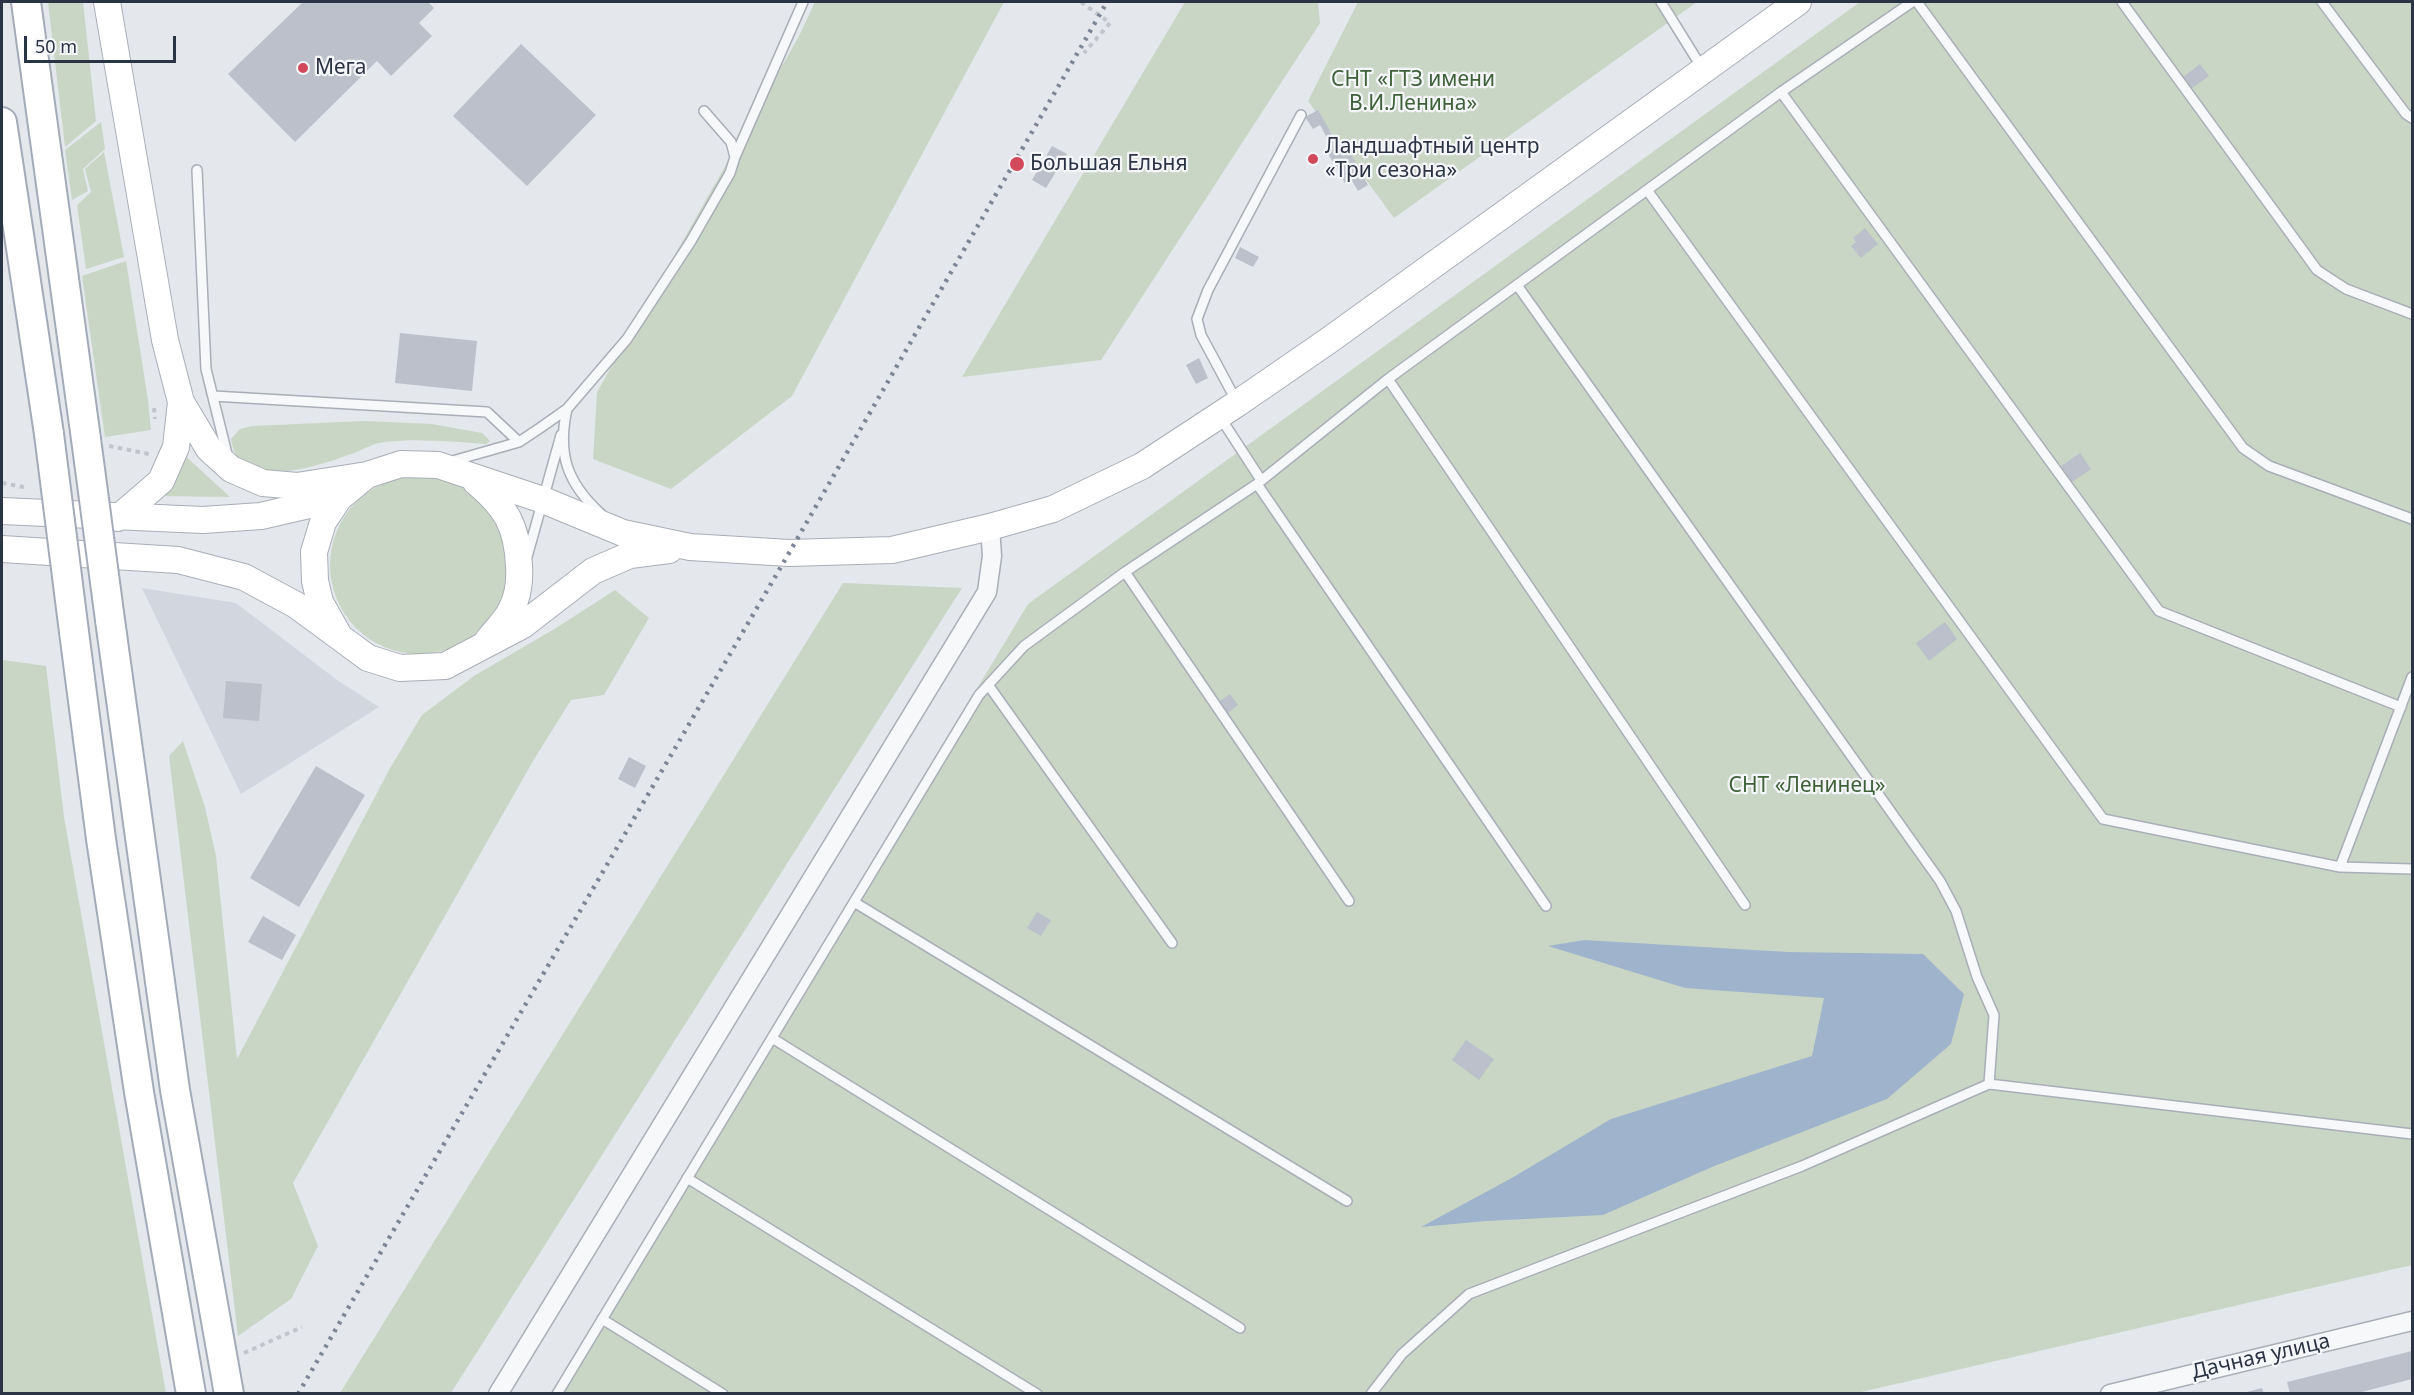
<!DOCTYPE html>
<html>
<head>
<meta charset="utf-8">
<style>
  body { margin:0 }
  #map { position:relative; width:2414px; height:1395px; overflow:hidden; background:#e4e7ec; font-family:"Noto Sans",sans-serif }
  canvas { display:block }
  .frame { position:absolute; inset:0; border:3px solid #2b3445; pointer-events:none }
  .scale { position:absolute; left:24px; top:36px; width:152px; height:27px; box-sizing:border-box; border:3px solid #2b3445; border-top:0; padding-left:8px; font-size:18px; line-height:21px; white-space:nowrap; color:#2b3445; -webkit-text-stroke:4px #f4f6f9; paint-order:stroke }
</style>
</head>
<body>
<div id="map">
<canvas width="2414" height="1395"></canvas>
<div class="frame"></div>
<div class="scale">50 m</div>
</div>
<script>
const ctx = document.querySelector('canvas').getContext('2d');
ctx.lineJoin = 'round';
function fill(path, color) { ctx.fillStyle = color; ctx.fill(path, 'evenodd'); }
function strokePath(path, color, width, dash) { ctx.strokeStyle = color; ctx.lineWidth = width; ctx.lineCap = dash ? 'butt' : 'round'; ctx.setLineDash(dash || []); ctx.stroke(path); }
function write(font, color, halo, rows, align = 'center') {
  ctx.font = font + ' "Noto Sans",sans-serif'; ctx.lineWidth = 4.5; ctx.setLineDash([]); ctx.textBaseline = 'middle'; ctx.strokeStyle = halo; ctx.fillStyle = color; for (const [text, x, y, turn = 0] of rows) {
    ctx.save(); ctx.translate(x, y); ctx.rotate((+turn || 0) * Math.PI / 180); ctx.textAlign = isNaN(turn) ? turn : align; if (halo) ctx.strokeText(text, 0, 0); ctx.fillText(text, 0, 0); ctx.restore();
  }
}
fill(new Path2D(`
  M142,588L236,603L337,680L379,707L241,794Z`), '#d2d6de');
fill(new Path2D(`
  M48,2H83L96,121L65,147Z
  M815,2H1004L792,396L671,489L593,459L597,392L799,36Z
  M1185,2H1318L1320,23L1101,360L962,377Z
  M1358,2H1697L1394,218L1308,101Z
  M1860,2H2412V1265L1857,1393L552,1394L1028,604Z
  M101,122L105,149L83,169L88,191L72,200L65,150Z
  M104,152L124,257L86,269L77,205L91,192L85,169Z
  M126,261L148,400L151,430L105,437L82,276Z
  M364,421L432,424L482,433L490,441L486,444C453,442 418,438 385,442C374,443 364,449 354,453C326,463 253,490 235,453C233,449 232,444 231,439L240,429L252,426Z
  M180,451L230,497L157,496Z
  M330 565a89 89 0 1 1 178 0a89 89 0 1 1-178 0Z
  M843,583L962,588L451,1393H340Z
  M615,590L649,618L604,695L571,700L533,761L293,1183L318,1246L291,1299L238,1336L169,756L183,741L205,807L216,856L237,1059L389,770L422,715L474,676L556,628Z
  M3,660L46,666L64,817L166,1393H2Z`), '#c9d6c5');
fill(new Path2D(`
  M1584,940L1788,952L1923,954L1964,994L1951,1044L1887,1099L1712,1167L1603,1215L1486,1221L1421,1227L1510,1179L1611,1119L1812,1056L1824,998L1685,988L1548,946Z`), '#9fb4cc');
fill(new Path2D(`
  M303,2H428L434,8L419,23L432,36L391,76L377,61L295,142L228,74Z
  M521,44L596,115L527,186L453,116Z
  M2200,64L2209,76L2191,89L2183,77Z
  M1318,110L1338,145L1344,142L1368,185L1358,191L1351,179L1345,183L1327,152L1333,149L1320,125L1313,129L1305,117Z
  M1052,146L1067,154L1046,188L1032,180Z
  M1865,228L1878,244L1861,258L1851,246L1856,242L1853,238Z
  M1240,247L1259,257L1253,267L1235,258Z
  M400,333L477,341L472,391L395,383Z
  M1199,358L1208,378L1196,384L1186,365Z
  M2080,453L2091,469L2072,482L2061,466Z
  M1945,622L1957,639L1929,661L1916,643Z
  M226,681L262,684L259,721L223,718Z
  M1230,694L1238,705L1224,716L1216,704Z
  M629,757L646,766L635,788L618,779Z
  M316,766L365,795L299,907L250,878Z
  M1037,912L1051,920L1041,936L1027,928Z
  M263,916L296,935L282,960L248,942Z
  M1466,1040L1494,1059L1479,1080L1452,1060Z
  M2412,1351V1379L2354,1394H2290L2287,1382Z
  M2262,1388L2264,1394H2243V1393Z`), '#bbc0ca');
const lane = new Path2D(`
  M1661,2L1702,68
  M1917,2L2243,448L2269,466L2412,519
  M2122,2L2317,270L2346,289L2412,314
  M2322,2L2406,114L2412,118
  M1781,92L1912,2
  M735,157L803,2
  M197,170L206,369L228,458
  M1517,285L1940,881L1956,911L1977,977L1994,1015L1989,1084L2412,1134
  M1388,379L1745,905
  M213,396L487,412L519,442
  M1237,402L1201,335L1197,319L1208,290L1301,115
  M567,409C557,454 567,483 601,514
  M1220,417L1261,480
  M449,462L519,442L540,428L567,409L627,339L691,241L730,173L735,157L731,142L704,111
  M1257,484L1546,906
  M527,557L561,435
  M1125,572L1349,901
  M989,686L1172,943
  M2401,707L2159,611L1781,92L1647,190L2103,819L2340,867L2412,869
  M2340,867L2412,677
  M854,902L1347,1201
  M772,1038L1240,1328
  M687,1178L1037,1394
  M602,1319L723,1394
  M557,1394L979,695L1024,646L1125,572L1257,484L1388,379L1647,190
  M1371,1394L1402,1354L1469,1294L1802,1166L1989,1084`);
const street = new Path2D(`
  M498,1394L987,592L992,556L990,527
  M2110,1394L2412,1321`);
const secondary = new Path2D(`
  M107,2L165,340L181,402L209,449L231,469L263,483L297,486L367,475
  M476,482C506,507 517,526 519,565C520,580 518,597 511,610C506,621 495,631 488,640
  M2,511L203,520L261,516L339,498
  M118,518L161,481L176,447L181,402
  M2,549L178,560L244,577L296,605L368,658L400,668L445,666L523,625L593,571L630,555L669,550
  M338,634L320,602L315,581L314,552L323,522L339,498L367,475L401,464L438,465L543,500L623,533L690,547L789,553L892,550L990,527L1053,509L1142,466L1238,403L1328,341L1798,2`);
const primary = new Path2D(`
  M26,2L86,439
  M2,122L49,434
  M110,620L175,1090L229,1394
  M74,632L101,839L139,1092L191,1394`);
strokePath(lane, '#a9aeb7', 12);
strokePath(street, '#a9aeb7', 21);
strokePath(secondary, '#a9aeb7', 28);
strokePath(primary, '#a3abb8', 32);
strokePath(new Path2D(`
  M1081,2L1110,23L1084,53
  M154,408L155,419
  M109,446L149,454
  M2,483L24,487
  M244,1353L302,1327`), '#c2c5cb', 4, [4.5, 4.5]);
strokePath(lane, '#f7f8fa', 9);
strokePath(street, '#f7f8fa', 18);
strokePath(secondary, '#fff', 26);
strokePath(primary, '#fff', 28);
strokePath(new Path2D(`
  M298,1394L789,553L1107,2`), '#7d8696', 4.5, [3, 6]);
const primaryBridge = new Path2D(`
  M49,434L74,632
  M86,439L110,620`);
strokePath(primaryBridge, '#a3abb8', 32, []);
strokePath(primaryBridge, '#fff', 28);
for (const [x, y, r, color] of [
  [303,68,6,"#d1495b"],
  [1313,159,6,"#d1495b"],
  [1017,164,8,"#d1495b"]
]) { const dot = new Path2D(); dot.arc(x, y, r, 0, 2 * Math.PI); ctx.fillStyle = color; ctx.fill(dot); strokePath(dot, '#f4f6f9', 2); }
write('21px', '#2b3445', '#f4f6f9', [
  ["Мега",315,68],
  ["Ландшафтный центр",1325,147],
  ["«Три сезона»",1325,171],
  ["Большая Ельня",1030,164]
], 'left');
write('21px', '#3f6138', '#f4f6f9', [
  ["СНТ «ГТЗ имени",1413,80],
  ["В.И.Ленина»",1413,104],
  ["СНТ «Ленинец»",1807,786]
]);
write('21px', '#2b3445', '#f4f6f9', [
  ["Дачная улица",2261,1357,-13]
]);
</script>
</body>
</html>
